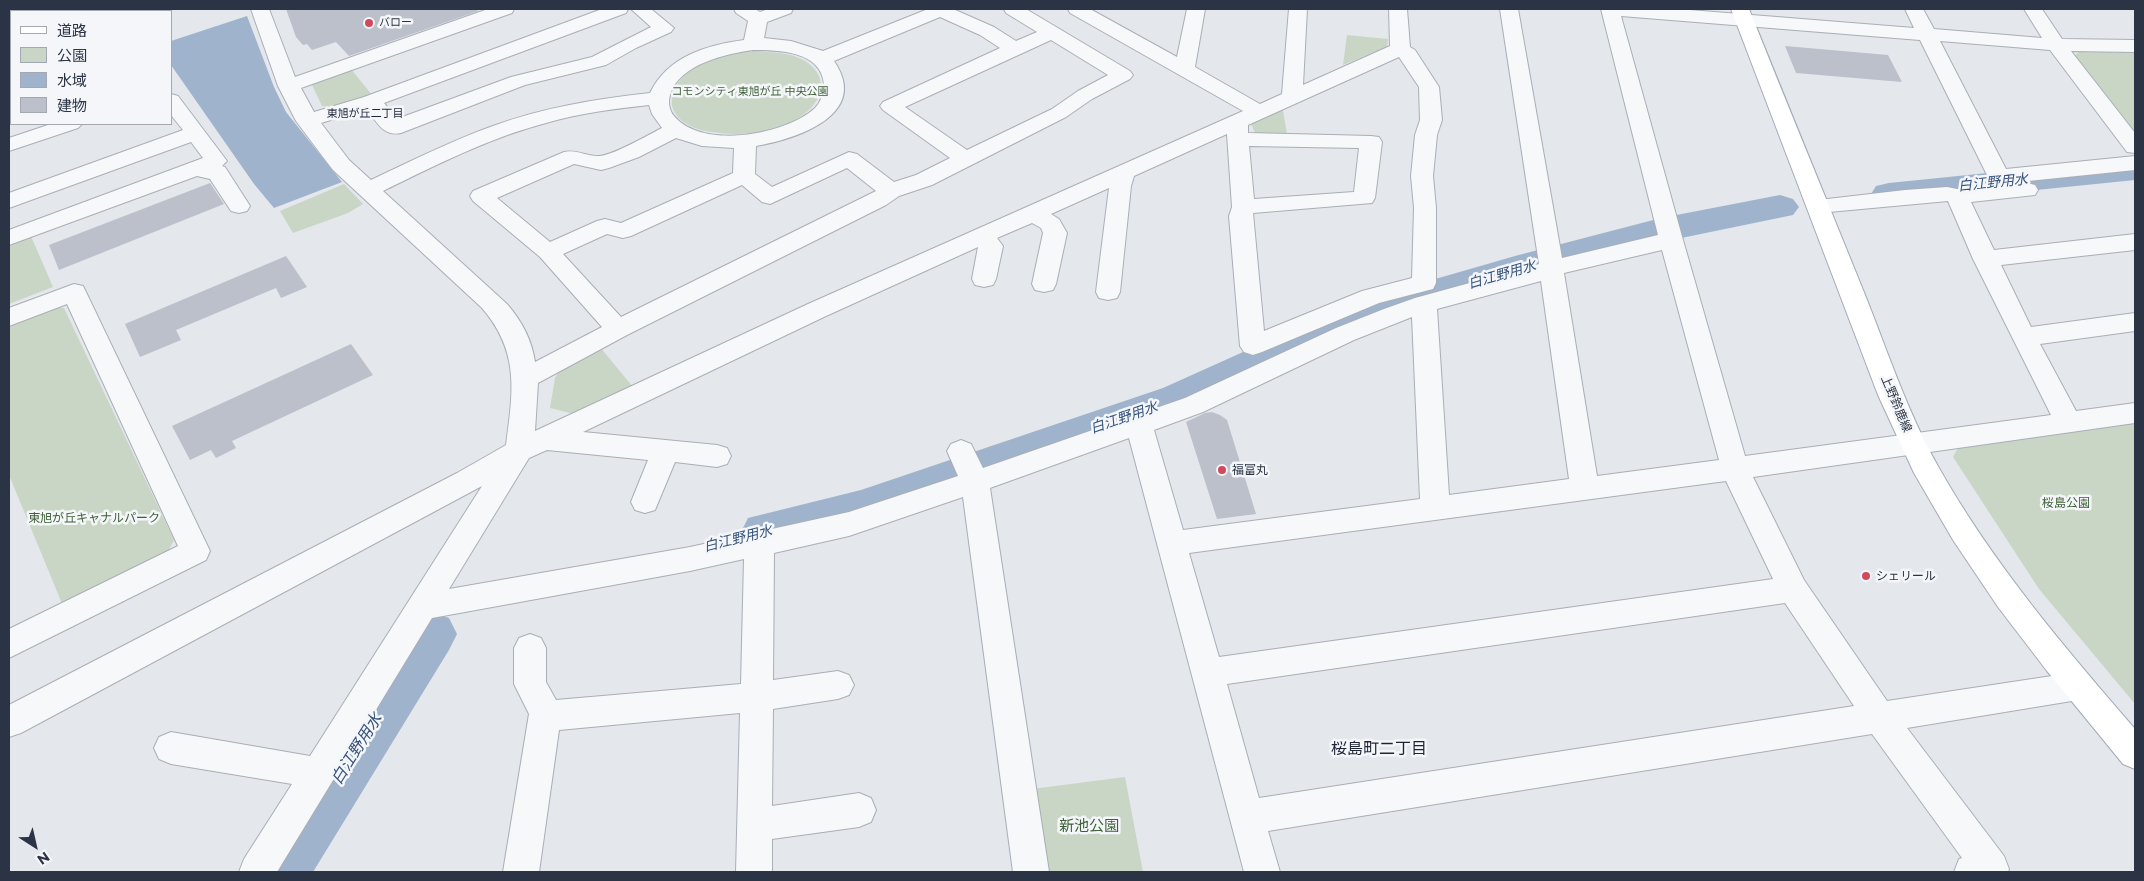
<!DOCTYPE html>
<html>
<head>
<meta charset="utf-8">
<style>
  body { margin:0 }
  #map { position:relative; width:2144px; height:881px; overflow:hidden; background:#e4e7ec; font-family:Montserrat,"Noto Sans JP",sans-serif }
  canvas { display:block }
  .frame { position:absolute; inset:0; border:10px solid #2b3445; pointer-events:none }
  .legend { position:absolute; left:10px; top:10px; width:162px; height:115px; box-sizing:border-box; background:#f4f6f9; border:1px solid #a4a8b1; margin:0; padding:6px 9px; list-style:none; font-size:15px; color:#2b3445 }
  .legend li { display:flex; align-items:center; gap:10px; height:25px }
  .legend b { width:25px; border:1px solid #a4a8b1 }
  .north { position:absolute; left:10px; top:821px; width:50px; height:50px; -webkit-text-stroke:4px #f4f6f9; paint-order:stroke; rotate:145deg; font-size:14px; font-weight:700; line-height:20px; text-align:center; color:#2b3445 }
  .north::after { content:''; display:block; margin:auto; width:18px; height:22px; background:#2b3445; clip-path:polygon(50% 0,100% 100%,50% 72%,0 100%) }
</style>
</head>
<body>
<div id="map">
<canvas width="2144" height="881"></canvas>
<div class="frame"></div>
<ul class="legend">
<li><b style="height:6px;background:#fff"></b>道路</li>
<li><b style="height:14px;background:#c9d6c5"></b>公園</li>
<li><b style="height:14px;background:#9fb4cc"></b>水域</li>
<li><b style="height:14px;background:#bbc0ca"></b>建物</li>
</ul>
<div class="north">N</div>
</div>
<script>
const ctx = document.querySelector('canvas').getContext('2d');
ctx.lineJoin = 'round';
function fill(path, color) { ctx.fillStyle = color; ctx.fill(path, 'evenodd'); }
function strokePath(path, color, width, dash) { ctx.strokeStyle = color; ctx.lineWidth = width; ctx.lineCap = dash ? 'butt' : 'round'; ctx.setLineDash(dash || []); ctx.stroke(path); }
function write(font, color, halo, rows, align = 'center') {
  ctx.font = font + ' Montserrat,"Noto Sans JP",sans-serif'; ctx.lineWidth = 5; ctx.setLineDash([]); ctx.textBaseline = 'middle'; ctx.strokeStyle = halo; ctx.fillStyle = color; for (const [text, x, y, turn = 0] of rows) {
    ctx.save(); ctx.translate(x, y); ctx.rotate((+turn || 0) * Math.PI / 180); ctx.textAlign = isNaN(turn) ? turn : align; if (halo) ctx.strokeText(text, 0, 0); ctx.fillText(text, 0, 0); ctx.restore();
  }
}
fill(new Path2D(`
  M1347,35L1388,39L1387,47L1343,65Z
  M753,51C767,52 781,52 794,56C826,67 830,95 803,115C777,133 742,137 712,132C699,131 680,124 674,111C670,104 672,96 675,89C687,61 726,55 753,51Z
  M2080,51L2135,52V136L2073,57Z
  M351,69L372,95L335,107L322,106L311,83Z
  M1279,110L1283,111L1287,134H1255L1251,123Z
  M344,184L363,204L348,213L293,233L280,211Z
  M30,234L53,287L9,304V242Z
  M50,307L64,308L174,540L165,557L63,606L9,475V323Z
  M600,347L633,387L574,414L550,408L555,378L563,366Z
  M2135,422V704L2039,589L1953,457L1958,448Z
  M1125,777L1143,872H1044L1032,789Z`), '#c9d6c5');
fill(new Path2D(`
  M247,16L274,87L286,112L342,182L274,208L254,184L171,65V41Z`), '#9fb4cc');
fill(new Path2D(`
  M2135,158V180L1889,205L1876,202L1871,194L1876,186L1889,183Z
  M1780,195L1793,199L1799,207L1793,215L1662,242L1542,274L1401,317L1362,332L1193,410L880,521L765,551L748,546L741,532L748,518L861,490L1163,388L1332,312L1373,297L1515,256L1661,218Z
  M431,612L449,618L457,634L449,650L313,872H258L255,865L263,844L413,618Z`), '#9fb4cc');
fill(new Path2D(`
  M286,9H477L478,11L349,56L336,42L312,50L307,44L303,45L296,37Z
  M1785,46L1888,55L1902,82L1796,73Z
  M210,183L224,204L59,270L49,245Z
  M286,256L307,287L281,298L276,288L176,330L181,340L140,357L125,324Z
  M351,344L373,375L232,441L236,448L216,458L211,450L190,460L172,426Z
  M1212,412L1220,415L1227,420L1256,514L1217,519L1186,422L1205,413Z`), '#bbc0ca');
const minor = new Path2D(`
  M101,9H119L120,11H102Z
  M251,9H269L295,77L488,9H514L512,13L301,88L314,112L364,97L602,9H628L626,13L384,103L397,119L511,77L592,57L651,27L631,9H651L674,28L671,32L636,48L606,65L525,85L401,133C383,137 376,121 367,109L321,123L349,160L371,180C411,161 451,141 493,126C544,107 597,99 650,93C668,56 707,45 744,40L748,21L736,13L734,9H755L760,12L768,9H793L791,13L767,22L764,38L791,41L823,51L928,9H953L994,27L1016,41L1037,32L1006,13L1004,9H1026L1130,71L1133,75L1130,79L1092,99L1066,117L932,185L899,196L886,205L627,335L538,383L535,431L808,304L1243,111L1070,13L1068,9H1090L1177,57L1187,9H1205L1195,67L1260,104L1282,94L1289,9H1307L1303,85L1390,46L1389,9H1407L1410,47L1415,50L1439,87L1442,120L1437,135L1433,176L1436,208V283L1433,289L1379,303L1262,352L1253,355L1244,352L1240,346L1229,216L1232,207L1227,134L1134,176L1131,186L1120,292L1117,298L1108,300L1099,298L1096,292L1109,188L1051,214L1059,219L1067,233L1056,284L1053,290L1044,292L1035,290L1032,284L1043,233L1041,228L1032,223L997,238L1003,246L996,279L993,285L984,287L975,285L972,279L978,247L826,316L583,432L717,445L727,448L731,456L727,464L717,467L675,462L655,510L645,513L635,510L631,502L648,460L547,450L529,458L449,589L690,547L849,512L958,476L947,451L951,444L961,440L971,444L983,468L1185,398L1336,328L1384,309L1415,298L1539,264L1500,9H1518L1562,258L1658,235L1601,9H1677L1914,28L1905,9H1923L1934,29L2042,38L2024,9H2042L2062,39L2135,40V52L2071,51L2135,133V153L2127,152L2050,50L1940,41L2006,169L2135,156V170L1999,184L1991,182L1988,177L1920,40L1621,16L1683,240L1745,456L2051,415L1973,259L1948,201L1818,213L1810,211L1807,206L1810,201L1905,190L1947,187L1957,189L2027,183L2035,185L2038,190L2035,195L1971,202L1994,250L2135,234V250L2001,265L2031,327L2135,313V331L2040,344L2076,411L2135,403V423L1753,477L1804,580L1887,701L2078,672L2089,676L2094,686L2089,696L2078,700L1907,728L2004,856L2009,869L2008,872H1954L1959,859L1962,858L1872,734L1268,831L1280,872H1244L1129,438L990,488L1049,872H1013L963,497L849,536L774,553L773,680L838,671L849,675L854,685L849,695L838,699L773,709L772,806L859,793L871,798L876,810L871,822L859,827L772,839V872H736L740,713L559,730L539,872H503L529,714L514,684V648L519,638L530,634L541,638L546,648V682L556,700L741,684L744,559L690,571L432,618L277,872H239L244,859L292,784L171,764L159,759L154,748L159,737L171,732L310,756L482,486L21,733L9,737V705L457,473L506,445C513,392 520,352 482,308L333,170L323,157L296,121L278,86ZM940,17L980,35L1000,48L883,102L880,106L883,110L950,158L916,175L894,182L857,154L849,152L772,187L755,174L756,146C796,139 871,115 834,61ZM1051,40L1108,75L1078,91L1052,109L967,150L905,107ZM753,50C779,50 821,51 824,84C824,92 821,102 815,108C786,135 702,150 674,116C669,110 668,102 670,95C679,64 726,54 753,50ZM1399,57L1419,87L1420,120L1415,135L1411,176L1414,208L1412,278L1362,291L1264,331L1253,213L1372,203L1375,198L1382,142L1379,137L1371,136L1248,133V125ZM649,105L652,114L662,128C646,136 616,154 600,156C587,157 577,149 564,152L473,191L470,196L473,201L540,257L602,327L535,362C532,340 521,320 507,304L383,191C436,165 489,138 546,123C580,113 614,109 649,105ZM676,138L702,146L734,148L733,173L621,223L605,219L597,221L550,242L497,198L574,164L601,170L609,168L639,157ZM1249,146L1359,148L1354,192L1254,199ZM847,168L876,191L621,317L563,254L607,234L623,238L631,236L742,185L762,202L770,204ZM1662,250L1719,460L1597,476L1564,273ZM1541,281L1569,479L1449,495L1437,309ZM1412,317L1420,499L1183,530L1154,430L1203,412L1354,340ZM1726,481L1773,579L1219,657L1189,553ZM1785,603L1854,706L1259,798L1227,684Z
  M11,42V54L9,55V43Z
  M9,88H11V101H9Z
  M171,94L178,96L227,161L222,166L225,167L250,206L247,211L239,213L231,211L210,179L197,176L9,245V230L203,158L191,142L9,208V193L183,130L171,115Z
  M51,124H82L78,128L9,151V138Z
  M74,284L83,286L86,292L210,551L206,560L9,658V629L178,546L67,304L9,326V308Z`);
const major = new Path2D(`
  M1731,9H1749C1786,102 1824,193 1861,285C1886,346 1906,410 1939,468C1992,562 2064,647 2135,729V769L2123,764L2047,671L1998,607L1953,540L1914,473L1878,395Z`);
strokePath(minor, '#a9aeb7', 2);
strokePath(major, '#a3abb8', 2);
fill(minor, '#f7f8fa');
fill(major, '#fff');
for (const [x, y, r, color] of [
  [369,23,5,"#d1495b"],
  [1222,470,5,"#d1495b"],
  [1866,576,5,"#d1495b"]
]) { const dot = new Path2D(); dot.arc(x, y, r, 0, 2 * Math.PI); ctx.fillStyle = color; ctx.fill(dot); strokePath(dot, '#f4f6f9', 2); }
write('11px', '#2b3445', '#f4f6f9', [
  ["バロー",379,23]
], 'left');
write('11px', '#3f6138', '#f4f6f9', [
  ["コモンシティ東旭が丘 中央公園",750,92]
]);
write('11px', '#1d2536', '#f4f6f9', [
  ["東旭が丘二丁目",365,114]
]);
write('12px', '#2b3445', '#f4f6f9', [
  ["上野鈴鹿線",1896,404,67]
]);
write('12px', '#2b3445', '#f4f6f9', [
  ["福富丸",1232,470],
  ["シェリール",1876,576]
], 'left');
write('12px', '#3f6138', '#f4f6f9', [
  ["桜島公園",2066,503],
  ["東旭が丘キャナルパーク",94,518]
]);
write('italic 14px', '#34527a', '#f4f6f9', [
  ["白江野用水",1993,183,-6],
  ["白江野用水",1502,275,-16],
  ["白江野用水",1124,418,-19],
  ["白江野用水",738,539,-14]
]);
write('15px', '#3f6138', '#f4f6f9', [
  ["新池公園",1089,827]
]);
write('italic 16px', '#34527a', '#f4f6f9', [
  ["白江野用水",357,749,-58]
]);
write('16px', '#1d2536', '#f4f6f9', [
  ["桜島町二丁目",1379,749]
]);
</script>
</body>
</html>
